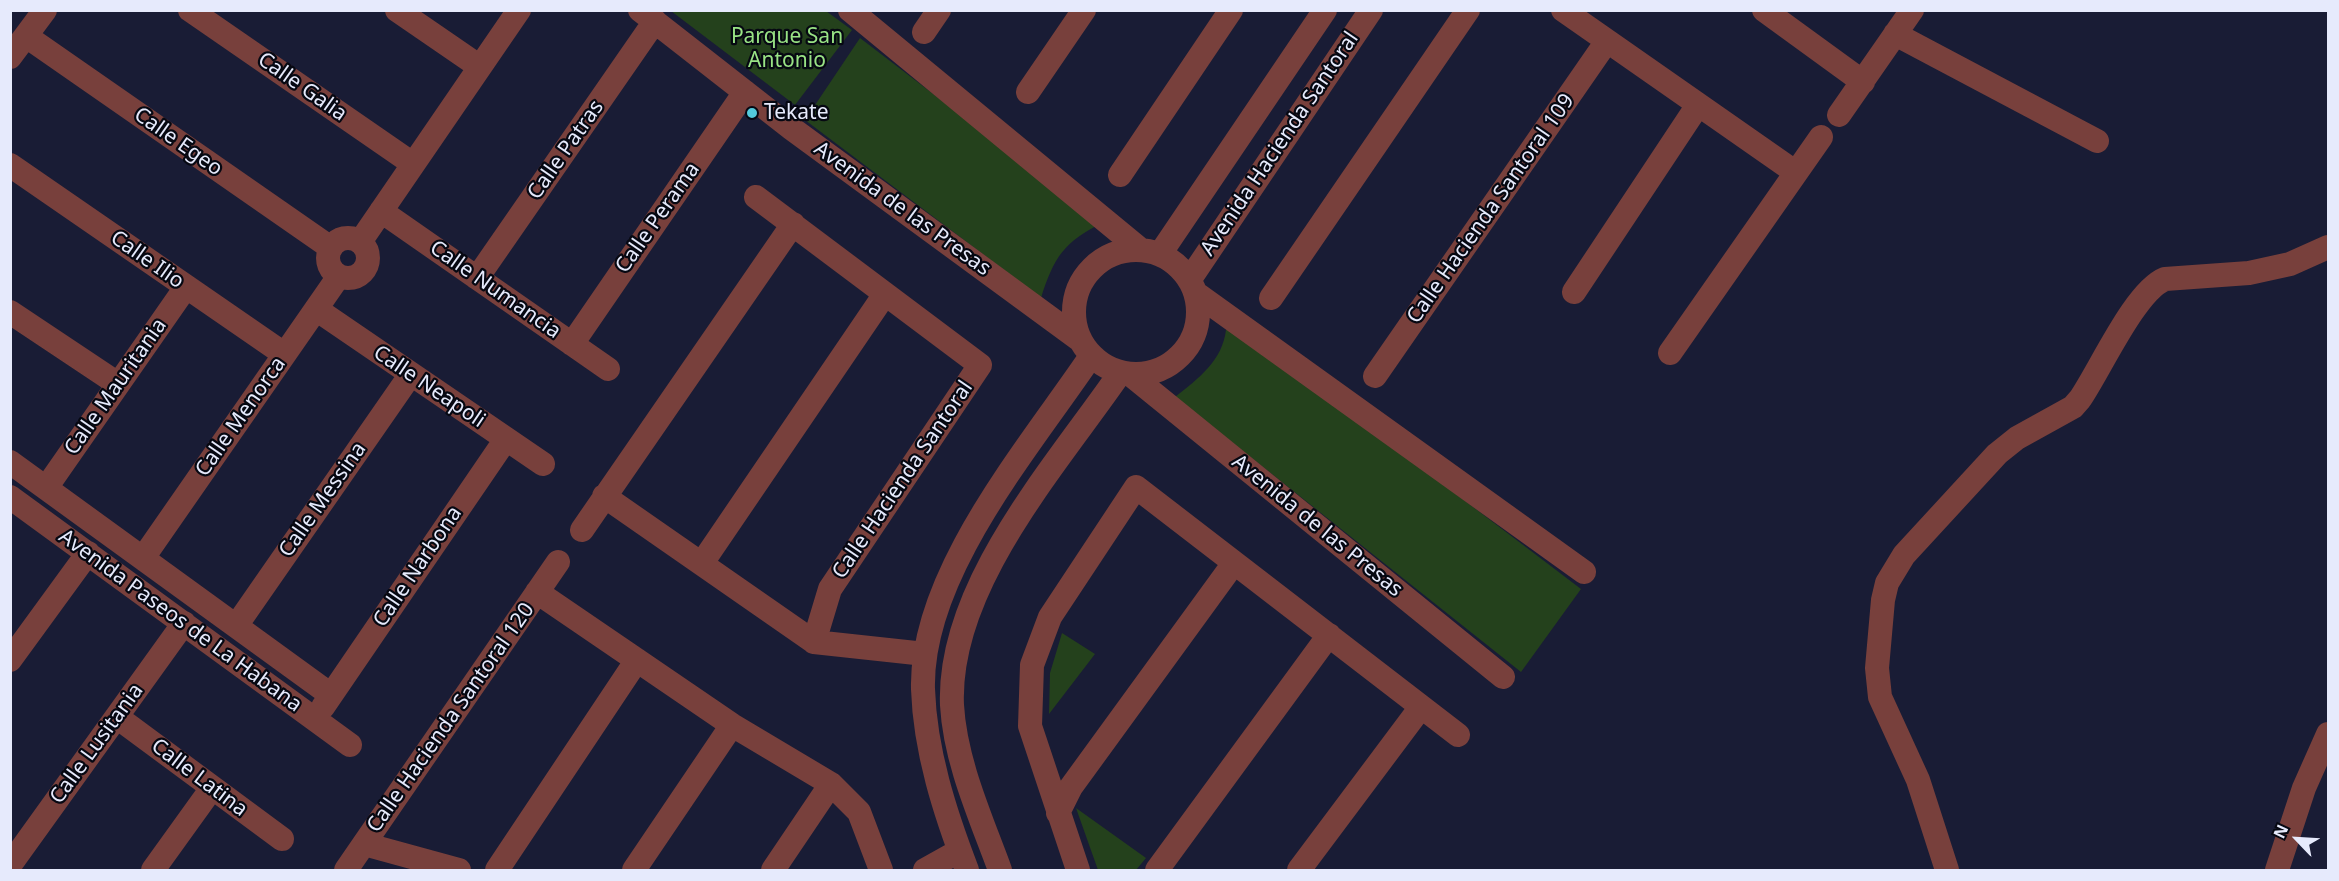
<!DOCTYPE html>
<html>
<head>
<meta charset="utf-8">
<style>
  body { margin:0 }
  #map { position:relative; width:2339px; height:881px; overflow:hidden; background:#191c35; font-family:"Noto Sans",sans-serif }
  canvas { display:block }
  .frame { position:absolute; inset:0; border:12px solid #e6eafc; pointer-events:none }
  .north { position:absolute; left:2267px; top:809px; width:60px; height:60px; -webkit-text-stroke:4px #060812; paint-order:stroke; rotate:295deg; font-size:16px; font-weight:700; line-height:24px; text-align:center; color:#e6eafc }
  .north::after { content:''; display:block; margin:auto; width:21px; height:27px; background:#e6eafc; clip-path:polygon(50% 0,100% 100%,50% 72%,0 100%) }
</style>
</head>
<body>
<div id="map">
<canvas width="2339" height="881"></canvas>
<div class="frame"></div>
<div class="north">N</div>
</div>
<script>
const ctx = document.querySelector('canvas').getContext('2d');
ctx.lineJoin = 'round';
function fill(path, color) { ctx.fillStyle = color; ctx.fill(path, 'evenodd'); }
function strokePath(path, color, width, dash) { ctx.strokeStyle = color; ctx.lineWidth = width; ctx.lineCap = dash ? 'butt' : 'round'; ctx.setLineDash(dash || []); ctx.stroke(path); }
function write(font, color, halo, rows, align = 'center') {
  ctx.font = font + ' "Noto Sans",sans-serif'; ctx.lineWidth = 4.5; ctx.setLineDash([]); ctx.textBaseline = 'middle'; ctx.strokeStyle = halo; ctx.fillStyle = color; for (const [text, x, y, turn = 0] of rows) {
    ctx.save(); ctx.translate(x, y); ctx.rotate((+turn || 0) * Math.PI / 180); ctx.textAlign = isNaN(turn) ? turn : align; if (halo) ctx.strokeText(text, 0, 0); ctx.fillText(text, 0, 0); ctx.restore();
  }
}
fill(new Path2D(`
  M671,11H826L852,30L795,105Z
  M860,38L1102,223C1064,242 1054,257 1041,298L805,120Z
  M1235,326L1581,589L1521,672L1175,397C1199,378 1222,361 1226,330Z
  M1062,633L1095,654L1049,714L1050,673Z
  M1076,808L1146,858L1136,870H1098Z`), '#24411c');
strokePath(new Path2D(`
  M190,10L413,164
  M397,10L480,67
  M640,10L791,128L1080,340
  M850,10L1141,250
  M1563,10L1795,172
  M1764,10L1863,82
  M924,32L939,10
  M1895,34L2097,141
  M26,36L331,248
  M10,57L45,10
  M1028,92L1084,10
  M1839,115L1912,10
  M10,165L284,354
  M1120,175L1231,10
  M756,197L980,365L830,589L814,642
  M381,211L608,369
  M328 258a20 20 0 1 1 40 0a20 20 0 1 1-40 0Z
  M360,242L519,10
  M1074 312a62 62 0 1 1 124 0a62 62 0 1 1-124 0Z
  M1160,254L1325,10
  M477,278L655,21
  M1190,279L1371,10
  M1574,292L1698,105
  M1197,294L1584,572
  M1271,298L1468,10
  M316,309L543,464
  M10,312L118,384
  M572,344L745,92
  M1670,353L1821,137
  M1131,375L1503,677
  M1375,376L1607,41
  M10,462L331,695
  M46,488L186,287
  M604,496L814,642L925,654
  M10,497L350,745
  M582,530L793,224
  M143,558L339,276
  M702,563L885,294
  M537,592L732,725L831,784L859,812L881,870
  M236,626L411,374
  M10,660L88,553
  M323,707L506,439
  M117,717L282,839
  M1058,813L1071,787L1234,563
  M364,844L459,870
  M10,865L184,623
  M153,870L212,788
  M346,870L558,562
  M497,870L637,660
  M634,870L732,725
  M773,870L831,784
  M925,870L959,851
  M967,870C945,813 925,751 923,689C920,574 1029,448 1091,356
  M1000,870C981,818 955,761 952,705C947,586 1056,466 1120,373
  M1078,870L1030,726L1032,665L1050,617L1136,487L1458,735
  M1157,870L1329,635
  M1299,870L1421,707
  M1947,870L1918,780L1880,697L1877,668L1883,600L1887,583L1904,555L1997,454L2017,438L2073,407L2080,399C2100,370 2135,291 2165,279L2249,273L2290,264L2328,247
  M2277,870L2304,788L2328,734`), '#78403c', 24);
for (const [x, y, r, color] of [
  [752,113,6,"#53cadc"]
]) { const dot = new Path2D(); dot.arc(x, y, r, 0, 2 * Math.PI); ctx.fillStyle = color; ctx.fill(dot); strokePath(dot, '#060812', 2); }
write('21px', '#99e385', '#060812', [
  ["Parque San",787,37],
  ["Antonio",787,61]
]);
write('21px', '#e6eafc', '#060812', [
  ["Calle Galia",302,87,35],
  ["Calle Egeo",178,142,35],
  ["Avenida Hacienda Santoral",1280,144,-56],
  ["Calle Patras",566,150,-55],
  ["Avenida de las Presas",902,209,36],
  ["Calle Hacienda Santoral 109",1491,209,-55],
  ["Calle Perama",658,218,-55],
  ["Calle Ilio",147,260,35],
  ["Calle Numancia",495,290,35],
  ["Calle Mauritania",116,387,-55],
  ["Calle Neapoli",429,387,34],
  ["Calle Menorca",241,417,-55],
  ["Calle Hacienda Santoral",903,480,-56],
  ["Calle Messina",323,500,-55],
  ["Avenida de las Presas",1317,526,39],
  ["Calle Narbona",418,567,-56],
  ["Avenida Paseos de La Habana",180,621,36],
  ["Calle Hacienda Santoral 120",451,718,-55],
  ["Calle Lusitania",97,744,-54],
  ["Calle Latina",199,778,37]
]);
write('21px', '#e6eafc', '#060812', [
  ["Tekate",764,113]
], 'left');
</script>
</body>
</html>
